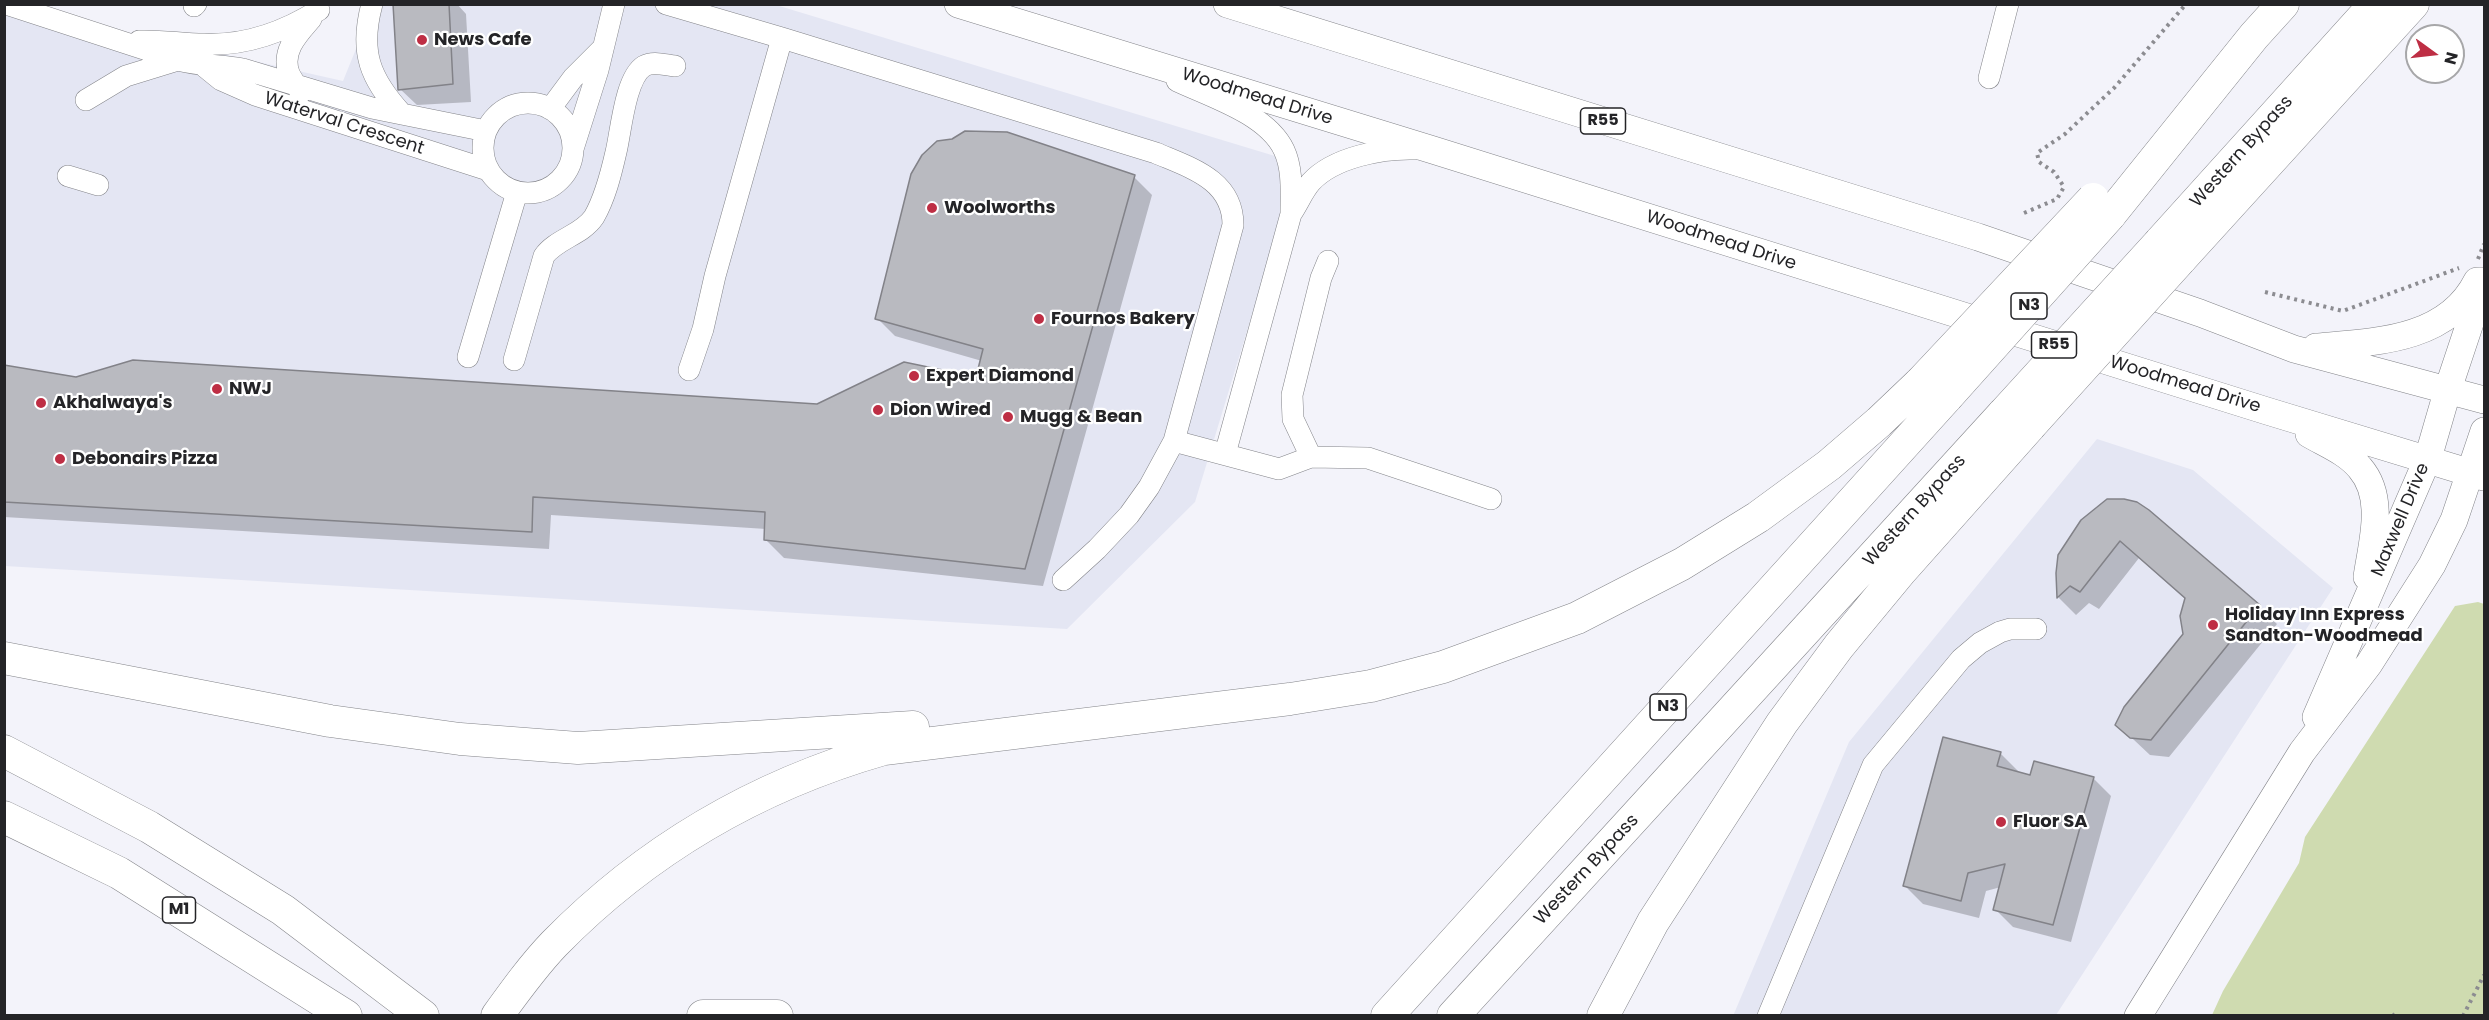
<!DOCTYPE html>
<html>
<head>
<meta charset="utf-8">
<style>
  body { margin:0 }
  #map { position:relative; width:2489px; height:1020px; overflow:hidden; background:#f3f3fa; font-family:Poppins,sans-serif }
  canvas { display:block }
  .frame { position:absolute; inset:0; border:6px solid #242427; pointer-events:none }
  .north { position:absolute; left:2405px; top:24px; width:60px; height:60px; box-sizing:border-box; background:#fff; border:2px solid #a7a7a9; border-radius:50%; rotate:105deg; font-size:16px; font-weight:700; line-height:24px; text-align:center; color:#242427 }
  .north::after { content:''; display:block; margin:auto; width:21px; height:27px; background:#be2e44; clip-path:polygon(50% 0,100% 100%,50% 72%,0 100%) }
</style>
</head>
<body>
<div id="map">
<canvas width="2489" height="1020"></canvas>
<div class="frame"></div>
<div class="north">N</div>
</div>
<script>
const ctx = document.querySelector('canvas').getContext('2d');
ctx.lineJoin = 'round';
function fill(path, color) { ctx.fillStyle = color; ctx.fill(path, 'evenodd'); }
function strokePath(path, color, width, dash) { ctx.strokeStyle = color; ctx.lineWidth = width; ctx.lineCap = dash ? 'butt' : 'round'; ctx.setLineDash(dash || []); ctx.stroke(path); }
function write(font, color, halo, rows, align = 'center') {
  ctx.font = font + ' Poppins,sans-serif'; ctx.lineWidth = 4.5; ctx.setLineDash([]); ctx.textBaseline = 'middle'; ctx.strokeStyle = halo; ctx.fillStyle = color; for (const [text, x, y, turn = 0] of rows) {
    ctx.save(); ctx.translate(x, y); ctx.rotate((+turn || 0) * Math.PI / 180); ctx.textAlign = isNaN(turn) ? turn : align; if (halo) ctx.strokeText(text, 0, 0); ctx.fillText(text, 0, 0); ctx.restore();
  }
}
fill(new Path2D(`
  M4,5L343,81L367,22L377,5H776L1298,163L1195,502L1067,629L5,566Z
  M2097,439L2193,470L2333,588L2056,1015L1733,1016L1849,742Z`), '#e4e6f3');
fill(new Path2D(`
  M2478,602L2484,604V1015H2212L2223,991L2299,863L2305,837L2455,606Z`), '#cfdbb0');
fill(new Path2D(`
  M394,4H457L466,14L471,102L417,105L399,88Z
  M1134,177L1152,195L1043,586L784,558L766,540V529L551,515L549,549L4,517V366L76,378L818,406L977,379L982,361L895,336L877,318Z
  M2148,511L2277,624L2169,757L2150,755L2117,724L2184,634L2186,600L2139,558L2099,609L2089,603L2076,615L2059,598L2057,573Z
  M2000,753L2018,771V774L2031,777L2093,778L2111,796L2071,942L2013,927L1995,909L2001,887L1986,891L1979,918L1923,904L1905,886Z`), '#0003');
const building = new Path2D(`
  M393,4H449L453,84L398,90Z
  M965,131L1007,132L1135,175L1025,569L764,540L765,512L533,497L532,532L4,502V365L76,377L133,360L817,404L904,362L976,377L983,349L875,319L911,174L922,155L937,141L952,139Z
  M2107,499H2124L2137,502L2149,510L2260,605L2151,740L2130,738L2115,725L2124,707L2183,634L2180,616L2185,598L2120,541L2080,592L2070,586L2057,598L2056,573L2058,555L2081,520Z
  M1943,737L2001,752L1997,766L2030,775L2034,761L2094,777L2053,925L1993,910L2005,864L1968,873L1961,901L1903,886Z`);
fill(building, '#b9bac0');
strokePath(building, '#828288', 1.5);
const minor = new Path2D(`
  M6,4L178,60C201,66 221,65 243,69L372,108L486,131
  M372,4C359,52 370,79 402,114
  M666,4L782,38L1156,153C1191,168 1233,180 1233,225L1174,441L1149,487L1129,515L1097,549L1063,580
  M194,6L196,4
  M139,41C161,40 183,44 204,44C246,46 284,32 319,10
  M205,67L221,80L255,95L488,170
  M1989,78L2008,4
  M1177,81C1211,97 1267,114 1284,150C1293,169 1291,193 1291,214L1225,454
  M301,93C297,86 292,80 289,73C281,51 298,34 311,19
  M86,100L126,76L178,60
  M483 148a45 45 0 1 1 90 0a45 45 0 1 1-90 0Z
  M550,109L573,78L601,50
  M573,149L598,70L614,4
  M68,176L98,185
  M1291,214C1298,204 1303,191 1311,182C1334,157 1383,148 1415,149
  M468,357L517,192
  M514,360L544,256C556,239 582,235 594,217C605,198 611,174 616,152C621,132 625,78 644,66C653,61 665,65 675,66
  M689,370L703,329L715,276L782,38
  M1174,441L1279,469L1311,457L1368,458L1491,499
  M1311,457L1293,419L1292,395L1321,278L1328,261
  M1768,1016L1873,765L1961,659L1980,643L2000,632L2010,629H2036`);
const major = new Path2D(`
  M958,4L1433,150L2267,411L2484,477
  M1227,4L1978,237L2200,313L2294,349L2484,400
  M2316,347C2374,342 2447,341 2477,281
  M2309,434C2326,444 2347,452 2360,468C2386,498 2372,542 2367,577
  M2316,717L2428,458L2448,389L2484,281
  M2138,1016L2302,752L2369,664L2432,565L2454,520L2484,431`);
const highway = new Path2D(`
  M2110,215L2254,36L2283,4
  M2160,242L2375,4
  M2180,260L2413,4
  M4,658L330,721L460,739L578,748L913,727
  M4,751L149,827L283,910L423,1016
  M4,817L119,873L346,1016
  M497,1016C515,991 533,966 554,944C646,850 758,785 884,749L1290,699L1371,686L1443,667L1577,618L1682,564L1758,517L1829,465L1879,422L1921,382
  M703,1016H777
  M1387,1016L1947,397
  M1453,1016L2004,413
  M1603,1016L1653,922L1782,723L1839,646L1901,571L2030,426`);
strokePath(minor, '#838489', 22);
strokePath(major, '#838489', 28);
strokePath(highway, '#838489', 33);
strokePath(new Path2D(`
  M2024,213L2057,199L2064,187L2054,172L2039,162L2037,153L2065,134L2115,87L2186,4
  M2478,259L2484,244
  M2265,292L2343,311L2459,268
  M2392,1014L2394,1016
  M2463,1016L2484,975`), '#8c8c91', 4, [3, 4.5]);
strokePath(minor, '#fff', 21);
strokePath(major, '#fff', 27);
strokePath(highway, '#fff', 32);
const highwayBridge = new Path2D(`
  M1921,382L2093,199
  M1947,397L2110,215
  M2004,413L2160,242
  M2030,426L2180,260`);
strokePath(highwayBridge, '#838489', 33, []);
strokePath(highwayBridge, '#fff', 32);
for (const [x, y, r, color] of [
  [422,40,6,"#be2e44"],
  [932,208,6,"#be2e44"],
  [1039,319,6,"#be2e44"],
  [914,376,6,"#be2e44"],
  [217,389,6,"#be2e44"],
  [41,403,6,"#be2e44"],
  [878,410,6,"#be2e44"],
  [1008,417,6,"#be2e44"],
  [60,459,6,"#be2e44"],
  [2213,625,6,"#be2e44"],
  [2001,822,6,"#be2e44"]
]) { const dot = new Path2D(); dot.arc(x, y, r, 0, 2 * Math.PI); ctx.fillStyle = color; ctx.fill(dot); strokePath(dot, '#fff', 2); }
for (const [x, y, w] of [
  [1603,121,45],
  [2029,306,36],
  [2054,345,45],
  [1668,707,36],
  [179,910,33]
]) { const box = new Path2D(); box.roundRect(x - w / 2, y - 13, w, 26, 4.5); ctx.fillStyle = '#fff'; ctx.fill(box); strokePath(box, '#242427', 1.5); }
write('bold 16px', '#242427', null, [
  ["R55",1603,121],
  ["N3",2029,306],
  ["R55",2054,345],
  ["N3",1668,707],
  ["M1",179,910]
]);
write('bold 18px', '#242427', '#fff', [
  ["News Cafe",434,40],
  ["Woolworths",944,208],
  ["Fournos Bakery",1051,319],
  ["Expert Diamond",926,376],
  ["NWJ",229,389],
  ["Akhalwaya's",53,403],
  ["Dion Wired",890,410],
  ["Mugg & Bean",1020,417],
  ["Debonairs Pizza",72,459],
  ["Holiday Inn Express",2225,615],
  ["Sandton-Woodmead",2225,636],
  ["Fluor SA",2013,822]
], 'left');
write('18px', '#242427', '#fff', [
  ["Woodmead Drive",1257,97,17],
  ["Waterval Crescent",344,124,18],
  ["Western Bypass",2242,152,-48],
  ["Woodmead Drive",1721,241,18],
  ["Woodmead Drive",2185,385,17],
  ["Western Bypass",1915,511,-48],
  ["Maxwell Drive",2401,520,-67],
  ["Western Bypass",1587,870,-47]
]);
</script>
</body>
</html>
